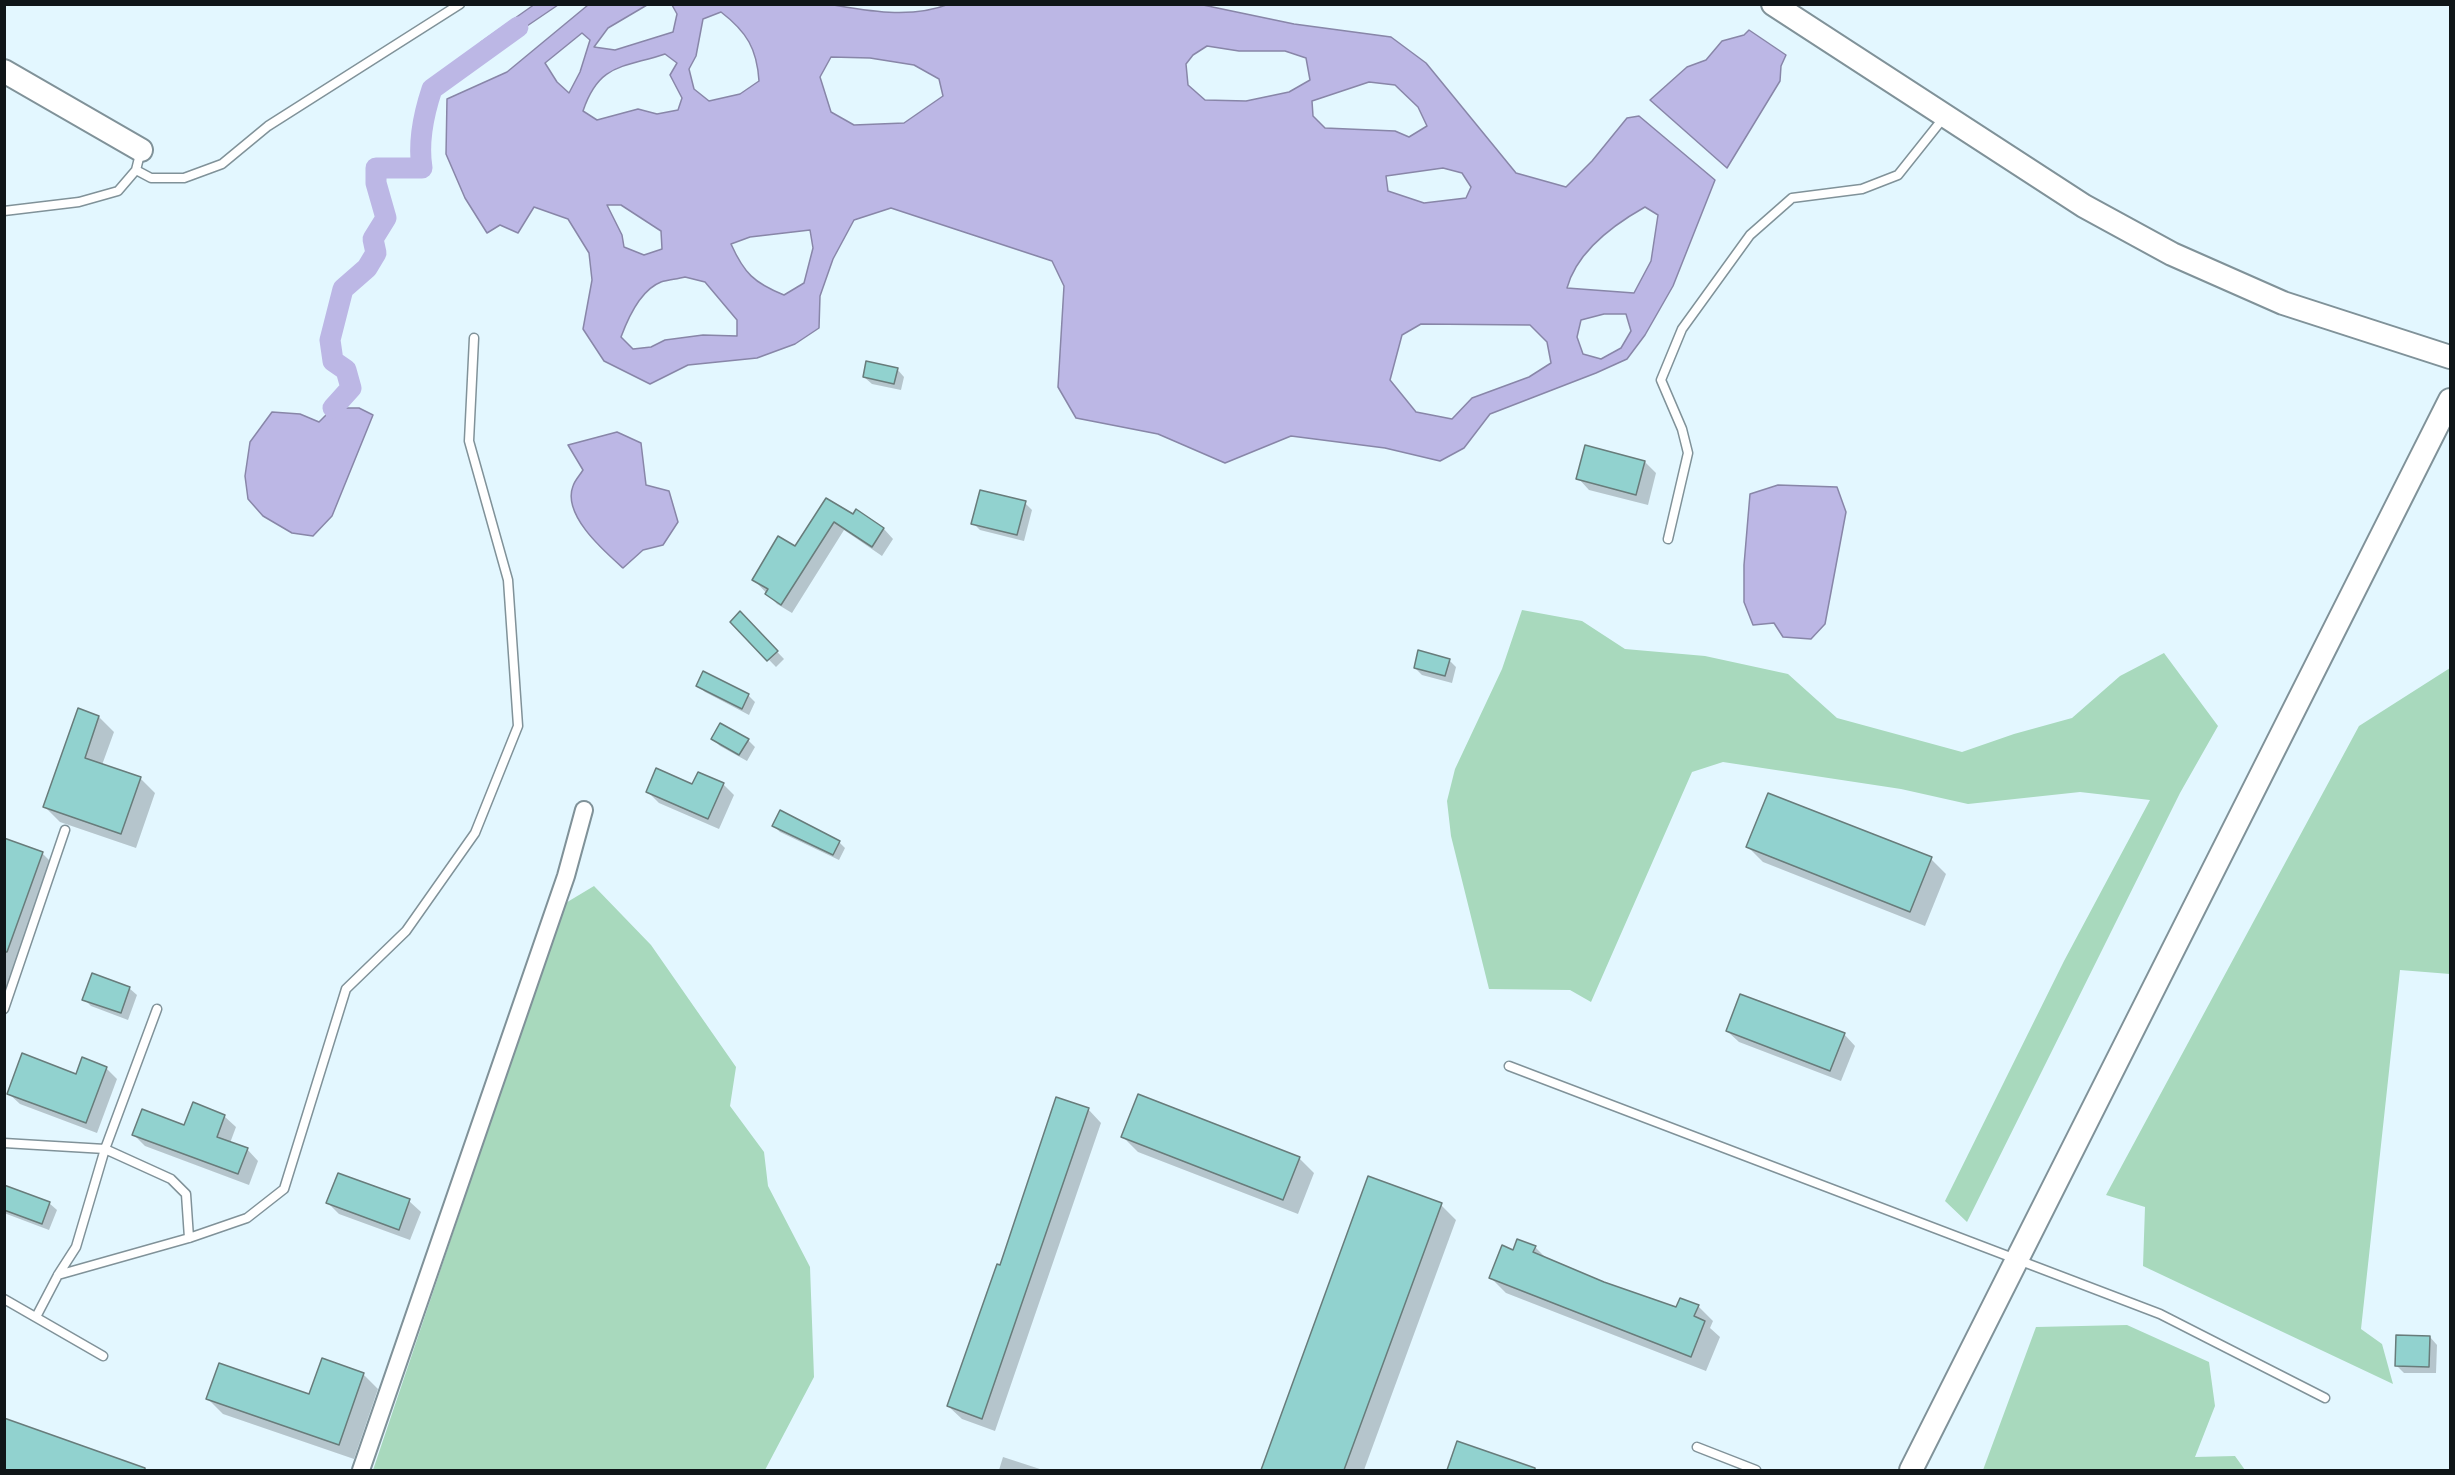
<!DOCTYPE html>
<html>
<head>
<meta charset="utf-8">
<style>
  body { margin:0 }
  #map { position:relative; width:2455px; height:1475px; overflow:hidden; background:#e3f7ff; font-family:"IBM Plex Sans",sans-serif }
  canvas { display:block }
  .frame { position:absolute; inset:0; border:6px solid #0f1518; pointer-events:none }
</style>
</head>
<body>
<div id="map">
<canvas width="2455" height="1475"></canvas>
<div class="frame"></div>
</div>
<script>
const ctx = document.querySelector('canvas').getContext('2d');
ctx.lineJoin = 'round';
function fill(path, color) { ctx.fillStyle = color; ctx.fill(path, 'evenodd'); }
function strokePath(path, color, width, dash) { ctx.strokeStyle = color; ctx.lineWidth = width; ctx.lineCap = dash ? 'butt' : 'round'; ctx.setLineDash(dash || []); ctx.stroke(path); }
fill(new Path2D(`
  M1522,610L1582,621L1625,649L1705,656L1788,674L1837,718L1962,752L2014,734L2072,718L2120,676L2164,653L2218,726L2180,793L1967,1222L1945,1201L2064,961L2150,800L2080,792L1968,804L1901,789L1723,762L1692,772L1591,1002L1570,990L1489,989L1451,836L1447,801L1455,769L1502,669Z
  M2450,668V974L2400,970L2361,1329L2382,1344L2393,1384L2143,1266L2145,1207L2106,1195L2359,726Z
  M594,886L651,945L736,1067L730,1106L764,1152L768,1186L810,1267L814,1377L765,1470H373L564,904Z
  M2127,1325L2209,1362L2215,1406L2195,1457L2235,1456L2245,1470H1983L2036,1327Z`), '#a8d9bd');
const water = new Path2D(`
  M535,4L558,5L499,45L481,42Z
  M828,4C867,11 912,19 949,4L1203,5L1294,24L1391,37L1426,63L1516,173L1566,187L1592,161L1627,118L1639,116L1715,180L1673,286L1645,335L1627,359L1596,373L1490,414L1464,448L1440,461L1385,448L1291,436L1225,463L1158,434L1076,418L1058,387L1064,286L1052,261L891,208L854,220L833,259L820,296L819,328L795,344L757,358L688,365L650,384L604,361L583,329L592,280L589,253L568,219L534,207L518,233L500,225L487,233L465,198L446,154L447,99L507,72L588,5H647L608,28L594,47L615,50L673,32L677,14L672,5ZM721,12C747,32 757,49 759,81L740,94L709,101L694,89L689,69L696,56L703,19ZM582,33L590,40L580,72L569,93L557,82L545,63ZM1207,46L1239,51H1285L1306,58L1310,80L1289,92L1246,101L1205,100L1188,85L1186,64L1193,55ZM665,54L677,63L670,75L682,98L678,110L657,114L638,109L597,120L583,111C599,63 623,68 665,54ZM831,57L870,58L914,65L939,79L943,96L904,123L854,125L831,112L820,77ZM1369,82L1395,85L1418,107L1427,126L1409,137L1395,131L1325,128L1313,116L1312,101ZM1443,168L1462,173L1471,187L1466,198L1424,203L1388,191L1386,176ZM607,205H621L661,231L662,249L644,255L624,247L622,235ZM1645,207L1658,215L1651,261L1634,293L1567,288C1577,251 1613,225 1645,207ZM810,230L813,248L804,283L784,295C754,283 744,273 731,244L750,237ZM685,277L705,282L737,320V336L703,335L665,340L651,347L633,349L621,337C628,318 640,290 661,282C668,280 677,279 685,277ZM1604,314H1626L1631,331L1621,348L1601,359L1583,354L1577,337L1581,320ZM1421,324L1530,325L1547,342L1551,363L1529,377L1472,398L1452,419L1416,412L1390,380L1402,335Z
  M1749,30L1786,55L1781,66L1780,81L1727,168L1650,100L1687,67L1706,60L1722,41L1744,35Z
  M333,408H359L373,415L332,516L313,536L292,533L263,516L248,499L245,476L250,442L272,412L300,414L319,422Z
  M617,432L641,443L646,485L669,491L678,522L663,545L643,550L623,568C604,551 562,515 573,486C575,480 580,475 583,470L568,445Z
  M1778,485L1837,487L1846,512L1825,624L1811,639L1783,637L1774,623L1753,625L1744,602V565L1750,494Z`);
fill(water, '#bcb7e5');
strokePath(water, '#8886a8', 1.5);
fill(new Path2D(`
  M897,369L904,377L901,390L872,384L864,377Z
  M1645,462L1656,473L1648,505L1589,490L1578,478Z
  M827,500L854,516L857,512L884,529L893,539L882,556L844,530L792,613L777,604L754,580L796,548Z
  M1025,503L1032,510L1024,541L980,530L973,523Z
  M740,613L784,659L776,667L732,622Z
  M1449,660L1456,667L1452,683L1422,675L1415,668Z
  M697,685L748,695L755,702L749,715L705,692Z
  M99,717L114,732L102,765L140,778L155,793L136,848L60,822L45,807Z
  M713,739L748,740L755,747L747,761L720,746Z
  M723,784L734,795L719,829L659,803L648,792Z
  M774,826L839,842L845,848L839,860L780,832Z
  M4,840L42,853L57,868L13,993L4,990Z
  M1748,847L1931,859L1946,874L1925,926L1763,862Z
  M129,988L137,995L128,1020L91,1006L84,999Z
  M1727,1031L1844,1034L1855,1046L1841,1081L1739,1042Z
  M106,1068L117,1079L97,1133L20,1104L8,1093Z
  M1088,1109L1101,1123L995,1431L962,1419L948,1406L1001,1267Z
  M224,1116L236,1127L230,1143L247,1149L258,1161L249,1185L145,1146L134,1135L185,1127Z
  M1123,1137L1299,1158L1314,1173L1298,1214L1138,1152Z
  M339,1175L409,1201L421,1212L410,1240L339,1214L328,1203Z
  M1369,1178L1441,1205L1456,1220L1364,1470H1263Z
  M4,1187L49,1203L57,1210L49,1230L4,1213Z
  M1535,1247L1547,1259L1604,1284L1677,1309L1698,1306L1713,1321L1710,1328L1720,1337L1706,1371L1506,1293L1491,1278L1514,1252Z
  M2430,1337L2437,1345L2436,1373H2404L2396,1365Z
  M363,1374L378,1389L354,1459L223,1414L208,1399L310,1396Z
  M4,1420L147,1470H4Z
  M1458,1443L1539,1470H1449Z
  M1003,1457L1043,1470H999Z`), '#0003');
strokePath(new Path2D(`
  M333,408L351,388L346,370L333,361L330,340L343,289L367,268L376,253L373,239L386,218L376,183V168H422C418,143 424,113 432,89L518,27`), '#bcb7e5', 21);
const building = new Path2D(`
  M866,361L898,368L894,384L863,377Z
  M1585,445L1645,461L1636,495L1576,479Z
  M980,490L1026,501L1017,535L971,524Z
  M826,498L853,514L856,509L884,528L872,547L834,522L781,605L765,594L768,589L752,580L778,536L795,546Z
  M740,611L778,651L767,661L730,622Z
  M1418,650L1450,659L1445,676L1414,668Z
  M703,671L749,694L742,709L696,686Z
  M78,708L99,716L85,758L141,777L121,834L43,807Z
  M720,723L749,739L739,755L711,739Z
  M656,768L692,784L698,772L724,783L708,819L646,792Z
  M1768,793L1932,857L1910,912L1746,847Z
  M780,810L840,841L833,855L772,826Z
  M4,838L43,852L7,952H4Z
  M92,973L130,987L121,1013L82,1000Z
  M1740,994L1845,1033L1830,1071L1726,1031Z
  M22,1053L76,1074L82,1057L107,1067L86,1123L7,1094Z
  M1138,1094L1300,1157L1283,1200L1121,1137Z
  M1056,1097L1089,1108L982,1419L947,1406L997,1264L1000,1265Z
  M193,1102L225,1115L217,1137L248,1148L238,1174L132,1135L142,1109L184,1125Z
  M338,1173L410,1199L399,1230L326,1203Z
  M1368,1176L1442,1203L1344,1470H1261Z
  M4,1185L50,1202L42,1224L4,1210Z
  M1517,1239L1536,1246L1533,1252L1604,1282L1676,1307L1680,1298L1699,1305L1694,1316L1705,1321L1691,1357L1489,1278L1502,1245L1513,1250Z
  M2396,1335L2430,1336L2429,1367L2395,1366Z
  M322,1358L364,1373L339,1445L206,1399L219,1363L309,1394Z
  M4,1418L145,1468V1470H4Z
  M1457,1441L1535,1468V1470H1447Z`);
fill(building, '#91d2cf');
strokePath(building, '#687c7b', 1.5);
const lane = new Path2D(`
  M136,170L151,178H184L222,164L268,126L460,4
  M4,211L79,202L118,191L136,170L141,150
  M1668,539L1688,453L1682,429L1661,380L1682,329L1750,235L1792,198L1862,189L1898,175L1945,116
  M4,1009L65,830
  M1509,1066L2160,1314L2325,1398
  M4,1143L105,1149L171,1179L186,1194L189,1238
  M58,1275L189,1238L247,1218L284,1189L346,989L406,931L475,833L518,726L508,580L469,441L474,338
  M4,1299L103,1356
  M36,1317L58,1275L76,1247L105,1149L157,1009
  M1697,1447L1756,1470`);
const street = new Path2D(`
  M361,1470L566,876L584,810`);
const secondary = new Path2D(`
  M1773,4L2084,206L2172,254L2283,303L2450,357
  M4,71L141,150
  M1911,1470L2450,400`);
strokePath(lane, '#809299', 11);
strokePath(street, '#809299', 20);
strokePath(secondary, '#809299', 26);
strokePath(lane, '#fff', 8);
strokePath(street, '#fff', 16);
strokePath(secondary, '#fff', 22);
</script>
</body>
</html>
